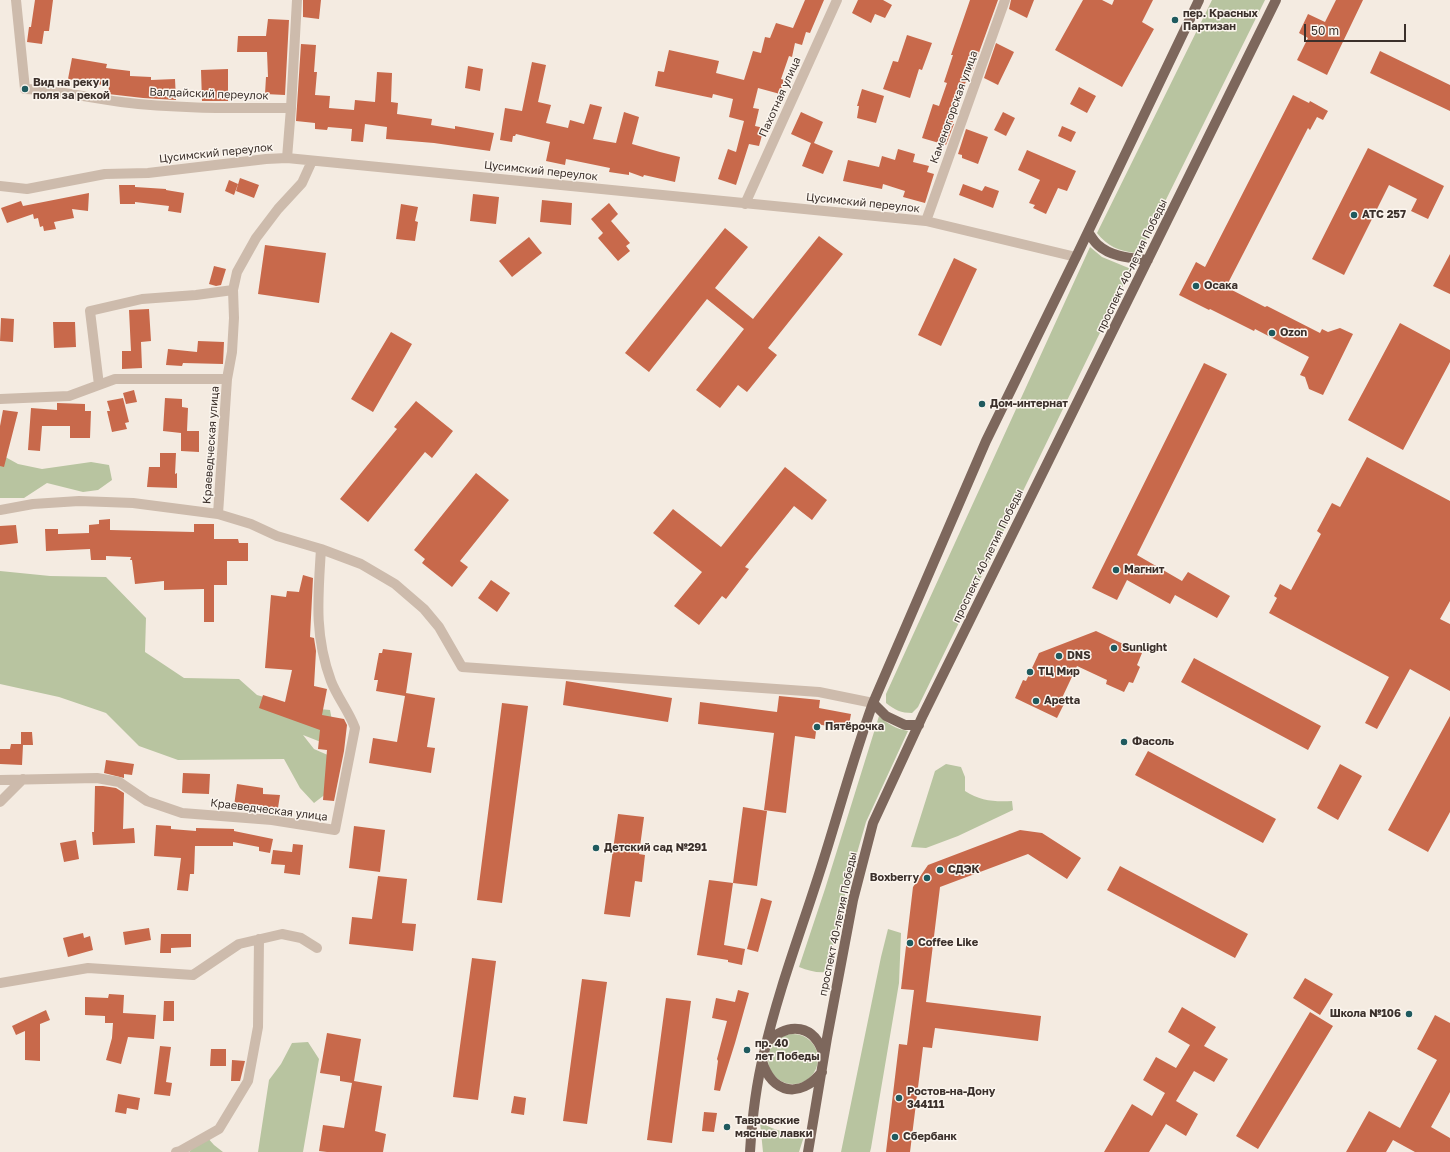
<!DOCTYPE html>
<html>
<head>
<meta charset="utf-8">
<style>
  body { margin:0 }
  #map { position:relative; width:1450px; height:1152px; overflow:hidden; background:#f4ebe1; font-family:"Golos Text",sans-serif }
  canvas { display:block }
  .scale { position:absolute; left:1304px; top:24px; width:102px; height:18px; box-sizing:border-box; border:2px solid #3b302b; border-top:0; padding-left:5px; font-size:12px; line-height:14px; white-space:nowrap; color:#3b302b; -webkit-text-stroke:3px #fbf5ee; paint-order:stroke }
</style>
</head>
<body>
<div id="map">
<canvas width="1450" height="1152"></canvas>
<div class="scale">50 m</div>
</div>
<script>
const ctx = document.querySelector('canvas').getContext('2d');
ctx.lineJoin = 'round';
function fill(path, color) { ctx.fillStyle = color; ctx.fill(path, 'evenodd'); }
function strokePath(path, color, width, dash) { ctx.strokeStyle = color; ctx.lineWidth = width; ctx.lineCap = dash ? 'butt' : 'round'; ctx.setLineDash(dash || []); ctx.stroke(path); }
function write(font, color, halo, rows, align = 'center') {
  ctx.font = font + ' "Golos Text",sans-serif'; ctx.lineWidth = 3; ctx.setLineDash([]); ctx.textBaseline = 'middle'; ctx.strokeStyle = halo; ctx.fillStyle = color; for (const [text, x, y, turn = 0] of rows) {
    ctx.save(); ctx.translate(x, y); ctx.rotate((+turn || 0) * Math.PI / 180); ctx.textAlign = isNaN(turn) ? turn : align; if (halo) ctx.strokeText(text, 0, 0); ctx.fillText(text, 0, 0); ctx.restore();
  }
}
fill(new Path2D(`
  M1212,0H1265L1143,246L1135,253C1119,251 1107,246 1097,233Z
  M1090,247L1102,257L1131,269L918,707L912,713C901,713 895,710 886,703V694Z
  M0,454L18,464L42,469L91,462L109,465L112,480L98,490L83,492L47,483L24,498H0Z
  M0,571L50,576L106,577L146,618L145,652L184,678L239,679L257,695L298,707L330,710L335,736L326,744L303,735L314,749L330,756L327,793L314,803L300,788L284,759L178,760L139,746L106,713L59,697L0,684Z
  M879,716C888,724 896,729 908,731L866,822L844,898L827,972C817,973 809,971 799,967L825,889Z
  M946,764L961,767L965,777V791C980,801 995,802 1012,801L1013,810L958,836L926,848L911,847L935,771Z
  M888,929L901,933L899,983L871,1148L870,1152H841L881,957Z
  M768 1059a25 25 0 1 1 50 0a25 25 0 1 1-50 0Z
  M308,1042L319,1059L303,1152H258L269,1080L281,1064L292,1043Z
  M760,1122C776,1131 787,1135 806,1130L799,1152H763Z
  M206,1136L214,1145L223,1152H189Z`), '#b8c4a0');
fill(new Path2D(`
  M35,0H53L49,31H44L42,44L27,42L29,27H31Z
  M303,0H321L319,19L303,17Z
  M805,0H824L810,33L806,32L802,45L795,43L792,57L789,56L781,79L784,80L780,94L758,88L753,108L759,109L755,126L764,128L759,146L749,144L736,185L718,179L728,149L736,152L744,121L729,117L733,99L713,94L712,98L655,86L658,71L664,72L669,50L719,61L716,73L744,80L753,51L761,53L765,37L770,38L776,23L793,28Z
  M858,0H883L892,5L885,18L875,14L871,23L852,13Z
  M970,0H998L972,72L970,71L963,89L952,124H954L946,145L922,138L933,104L939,106L947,83L944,82L953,55H951Z
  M1011,0H1034L1027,18L1009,9Z
  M1083,0H1102L1112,5L1114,0H1153L1142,22L1154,29L1122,87L1055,50Z
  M1336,0H1363L1327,75L1297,60L1308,38L1299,33L1308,14L1325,22Z
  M268,19L289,20L285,95L265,94L266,77H268L267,52H237L238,36H266Z
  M907,35L932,43L922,70L919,69L910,98L883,89L893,61L898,62Z
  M996,43L1014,52L998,85L984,78Z
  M301,44L316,45L314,72H317L315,95L330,96L329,108L354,110L355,100L375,102L377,72L392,73L391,102L398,103L397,114L432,119L431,125L455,129V126L494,133L490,151L434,143L386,139L387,127L365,124L363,142L351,141L352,129L328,127L327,130L315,129V123L296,121Z
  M1380,51L1450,85V111L1370,73Z
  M72,58L107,64L106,68L130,71V76L151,77V80L175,79L176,100L143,98L108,94L109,86L68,79Z
  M532,62L546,65L538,102L551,105L546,123L568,128L570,120L584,124L590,104L602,107L593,139L616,143L624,112L639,117L632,144L660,152L680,157L675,182L644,175L643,177L629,172V175L609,172L610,168L566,159L565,165L546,161L550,142L516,134L515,136H513L512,142L500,140L505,108L522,111Z
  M468,66L483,69L480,91L465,88Z
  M228,69V101H202L201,70Z
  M1079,87L1096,96L1087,113L1070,104Z
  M862,89L884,96L876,123L857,118L859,106H857Z
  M1293,95L1309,103L1310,101L1328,111L1323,120L1317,117L1310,130L1308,128L1226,287L1265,307L1267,306L1320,333L1322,329L1328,332L1340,328L1353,334L1323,395L1309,389L1305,377L1300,375L1309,357L1255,329L1254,331L1210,309L1209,310L1179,295L1196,262L1205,267Z
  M801,112L823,122L814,143L833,151L823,174L802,166L811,143L791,134Z
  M1003,112L1015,118L1006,136L994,130Z
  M1062,126L1076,132L1071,142L1058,136Z
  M966,129L988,137L978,164L962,158V155L958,154Z
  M1368,148L1444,186L1428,219L1411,211L1417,199L1389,185L1344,275L1312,259Z
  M898,149L915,154L913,162L929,166L927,172L934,174L925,203L903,197L905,191L883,184L882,189L843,181L848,160L879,167L882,156L895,160Z
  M1027,150L1076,171L1067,191L1058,188L1046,214L1033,208L1035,205L1029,203L1040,180L1018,170Z
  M240,178L259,185L254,198L236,191Z
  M229,180L238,184L234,195L225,191Z
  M963,184L982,191L985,186L999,191L993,208L959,195Z
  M119,185H135V187L166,189V190L184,193L181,213L168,211L169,206L135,202V204H120Z
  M89,193L88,211L72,209L74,218L54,222L56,229L44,231L43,226L40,227L38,218L34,219L33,214L7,223L1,208L21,201L23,206Z
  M473,194L499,197L496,224L470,221Z
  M542,200L572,203L571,225L540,222Z
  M609,203L618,214L611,221L630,243L626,246L630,251L618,261L598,238L603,233L591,219Z
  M401,204L418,207L415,221L418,222L415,241L396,239Z
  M725,228L748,247L715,288L753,319L819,236L843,254L768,348L777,355L747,392L738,385L720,408L696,390L744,329L707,299L649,372L625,353Z
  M529,237L542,253L512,277L499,261Z
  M265,245L326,253L319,303L258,294Z
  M1450,254V294L1433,286Z
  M954,258L977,269L941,346L918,335Z
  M214,266L226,269L221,285L216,286L209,284Z
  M149,309L151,341L141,342L142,368L122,369V351H131L129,310Z
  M1,318L14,319L13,342L0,341Z
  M53,322H75L76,347L54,348Z
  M1400,323L1450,350V362L1403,450L1348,420Z
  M391,332L412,344L373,412L351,399Z
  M198,341L224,342L223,364L183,363L182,366L166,365L168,349L197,352Z
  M1204,363L1227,374L1137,555L1182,581L1188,572L1230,596L1217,618L1175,595L1170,604L1127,580L1117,600L1092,588Z
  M134,390L137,402L126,404L123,393Z
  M123,398L129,422L125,423L127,429L112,432L107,411H110L107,401Z
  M165,398L182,399V407L188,408L187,431H199V452L181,451V433L163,431Z
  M416,401L453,431L432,458L425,452L368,522L340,499L397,429L394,427Z
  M57,403L85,404V411H91L90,438H70V426H42L40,451L28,450L31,408L57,410Z
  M3,410L18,412L4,467L0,466V426Z
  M160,453H176L175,474L177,473V488L147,487L149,467H160Z
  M1367,457L1450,501V601L1440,619L1450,624V691L1410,669L1377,729L1365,723L1389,677L1269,613L1277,598L1274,596L1280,584L1291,590L1321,534L1317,531L1332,503L1340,507Z
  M785,467L827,500L812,520L794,506L745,567L749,569L726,599L722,596L699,625L674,606L702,572L653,533L673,509L721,547Z
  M476,473L509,500L460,561L468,567L452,587L422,563L425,559L414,550Z
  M110,519V530L194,532V524H214V539H238L239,543H248V561H227V585H214V622H204V589L164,590V581L135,584L132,560H130L131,557L106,556V560H91L90,549L46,551L45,529H58V534L89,533V525L99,524V520Z
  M16,525L18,543L0,545V526Z
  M303,575L313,578L310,637L314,638L316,651L314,686L327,689L322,715L344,719L347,725L344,751L334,801L323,800L327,750L318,749L320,730L259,708L263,695L285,702L292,670L265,668L271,595L286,597L287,591L299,592Z
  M491,580L510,593L497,612L478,598Z
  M1096,631L1142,653L1137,665L1140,667L1133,683L1129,682L1124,692L1106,684L1107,680L1077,666L1062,698L1066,700L1057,718L1015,698L1023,680L1026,681L1039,653Z
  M383,649L412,653L406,693L435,698L427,747L435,748L431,773L369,763L373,738L397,742L405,696L376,691L378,680H374L379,653H382Z
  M1194,658L1321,726L1308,750L1181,682Z
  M566,681L672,698L668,722L563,705Z
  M779,696L820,700L819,708L851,714L848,730L817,724L815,739L795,736L786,813L764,810L774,733L698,724L700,702L777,712Z
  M502,703L528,706L502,903L477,900Z
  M1450,716V812L1428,852L1388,830Z
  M21,732H32L33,745H23L22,765L0,764V749H10L11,744H21Z
  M1148,751L1276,819L1263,843L1135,775Z
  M106,760L134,764L132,775L124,774V778L104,773Z
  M1340,764L1362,776L1338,820L1317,808Z
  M183,773L210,774L209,794L182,793Z
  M237,784L263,788V794L280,795L278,808L270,807V810L234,806Z
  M95,786H103L116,788L124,793L123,829L134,828L135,843L93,845L92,832H94Z
  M743,807L767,811L757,886L733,883Z
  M618,814L644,817L639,854L645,855L642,882L635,881L630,917L604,914Z
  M156,825L171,826V829L196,831V828L234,829V831L273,839L270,853L259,851V847L233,842V846H195L194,874H190L188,891L177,890L181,858L154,856Z
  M354,826L385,830L380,872L349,868Z
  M1020,830L1042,833L1081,858L1067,879L1028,854L940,887L926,1002L1041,1016L1038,1041L935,1028L932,1048L923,1047L910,1152H886L899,1044L907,1045L914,990L901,989L913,887L928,865Z
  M76,840L79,859L64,862L60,843Z
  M293,844L303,845L300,875L284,873L285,865L271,864L273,850L292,852Z
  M1120,866L1248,934L1235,958L1107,890Z
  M378,876L407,879L402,923L416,924L413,951L349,944L352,917L372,919Z
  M709,880L733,883L724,945L745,949L742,965L728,962V960L697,955Z
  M761,898L772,901L758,952L747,949Z
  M149,928L151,940L125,945L123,932Z
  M83,933L84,938L90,936L93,950L68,957L63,938Z
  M161,934H191V947L171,948V953H160Z
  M472,958L496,961L478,1100L453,1097Z
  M1305,978L1333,994L1320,1015L1293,998Z
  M582,979L607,982L587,1124L563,1121Z
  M738,990L749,993L735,1043L720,1091L714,1090L718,1061L717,1059L727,1021L712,1018L716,998L735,1002Z
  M109,994L124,995L123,1013L156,1015L154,1039L128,1037L121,1064L106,1060L112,1038L113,1023H105V1016L85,1015V997L108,998Z
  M666,998L691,1001L672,1143L647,1140Z
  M164,1001H174V1021H163Z
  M1182,1007L1216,1027L1204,1046L1228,1059L1214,1082L1194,1071L1176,1101L1198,1114L1186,1136L1166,1124L1149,1152H1104L1132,1104L1152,1116L1165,1093L1143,1080L1156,1057L1176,1068L1190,1045L1168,1032Z
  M46,1010L50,1020L40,1024V1061L25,1060V1031L16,1035L12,1026Z
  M1310,1012L1333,1026L1258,1149L1236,1136Z
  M1435,1015L1450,1023V1092L1431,1127L1450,1138V1152H1415L1393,1140L1386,1152H1346L1369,1111L1400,1128L1437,1060L1417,1049Z
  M327,1033L361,1039L354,1081L382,1086L375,1131L386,1134L383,1152H327L319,1151L323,1125L344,1128L352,1083L340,1081V1076L320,1073Z
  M160,1046L171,1047L166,1082L172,1083L170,1096L154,1094Z
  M211,1049H226V1066H210Z
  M232,1060L245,1061L240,1081H231Z
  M118,1094L140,1098L138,1110L127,1108L126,1114L115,1112Z
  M514,1096L526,1098L524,1115L511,1113Z
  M704,1112L717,1113L714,1132L702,1131Z`), '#c8694b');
strokePath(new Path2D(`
  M16,0L25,89C58,90 89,98 121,102C178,109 235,108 291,108
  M287,158L291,108L297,0
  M0,186L27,189L105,174L148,173L266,159L287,158L926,221L1076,257
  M745,204L837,0
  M926,221L1005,0
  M99,385L90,311L142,299L196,295L233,290
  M0,399L69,396L115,379H227
  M0,510L33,504L79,501L133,503L218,514L251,524L277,536L321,549L361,564L395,584L424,609L439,627L462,667L819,692L873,703
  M218,514L227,379L232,352L234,318L233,290L237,272L256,238L278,209L302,183L312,161
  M0,780L97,778L119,782L147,801L182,813L272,820L335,830L355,728C349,711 337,697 331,681C314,635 318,597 321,549
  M0,802L23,779
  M0,983L88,968L193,975L239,944L282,934L301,938L317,948
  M176,1152L180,1151L219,1129L248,1081L258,1027L259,939`), '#cdbbac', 10);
strokePath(new Path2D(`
  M1088,232C1091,236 1094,242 1098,245C1111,257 1131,258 1148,260
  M873,703L886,716L905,725H919
  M766,1043C789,1021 815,1024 824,1056
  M762,1061C772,1094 800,1099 822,1072
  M750,1152C752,1119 756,1085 764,1053C778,991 801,931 820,871C838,815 853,758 873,703L986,441L1076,257L1199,0
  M808,1152L827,1038L853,900L873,823L923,715L1276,0`), '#7d675c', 10);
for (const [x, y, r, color] of [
  [1175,20,4,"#1f5a5e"],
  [25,89,4,"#1f5a5e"],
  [1354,215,4,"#1f5a5e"],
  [1196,286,4,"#1f5a5e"],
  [1272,333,4,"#1f5a5e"],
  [982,404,4,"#1f5a5e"],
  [1116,570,4,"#1f5a5e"],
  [1114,648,4,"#1f5a5e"],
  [1059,656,4,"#1f5a5e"],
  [1030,672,4,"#1f5a5e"],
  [1036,701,4,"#1f5a5e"],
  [817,727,4,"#1f5a5e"],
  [1124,742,4,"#1f5a5e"],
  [596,848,4,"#1f5a5e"],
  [940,870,4,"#1f5a5e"],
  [927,878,4,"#1f5a5e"],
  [910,943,4,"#1f5a5e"],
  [1409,1014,4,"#1f5a5e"],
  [747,1050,4,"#1f5a5e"],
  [899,1098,4,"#1f5a5e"],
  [727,1127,4,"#1f5a5e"],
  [895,1137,4,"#1f5a5e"]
]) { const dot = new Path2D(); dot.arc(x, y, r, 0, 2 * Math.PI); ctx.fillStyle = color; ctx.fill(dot); strokePath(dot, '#fbf5ee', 1.5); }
write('bold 11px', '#3b302b', '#fbf5ee', [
  ["пер. Красных",1183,14],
  ["Партизан",1183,27],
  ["Вид на реку и",33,83],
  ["поля за рекой",33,96],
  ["АТС 257",1362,215],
  ["Осака",1204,286],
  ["Ozon",1280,333],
  ["Дом-интернат",990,404],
  ["Магнит",1124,570],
  ["Sunlight",1122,648],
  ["DNS",1067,656],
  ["ТЦ Мир",1038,672],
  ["Apetta",1044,701],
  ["Пятёрочка",825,727],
  ["Фасоль",1132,742],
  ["Детский сад №291",604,848],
  ["СДЭК",948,870],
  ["Boxberry",919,878,"right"],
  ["Coffee Like",918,943],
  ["Школа №106",1401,1014,"right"],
  ["пр. 40",755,1044],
  ["лет Победы",755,1057],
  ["Ростов-на-Дону",907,1092],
  ["344111",907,1105],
  ["Тавровские",735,1121],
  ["мясные лавки",735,1134],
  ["Сбербанк",903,1137]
], 'left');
write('11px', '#3b302b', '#fbf5ee', [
  ["Валдайский переулок",209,94,2],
  ["Пахотная улица",780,97,-66],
  ["Каменогорская улица",954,107,-70],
  ["Цусимский переулок",216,153,-6],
  ["Цусимский переулок",541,171,6],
  ["Цусимский переулок",863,203,6],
  ["проспект 40-летия Победы",1132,266,-64],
  ["Краеведческая улица",211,445,-86],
  ["проспект 40-летия Победы",988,556,-64],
  ["Краеведческая улица",269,810,7],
  ["проспект 40-летия Победы",838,924,-78]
]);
</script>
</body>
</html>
